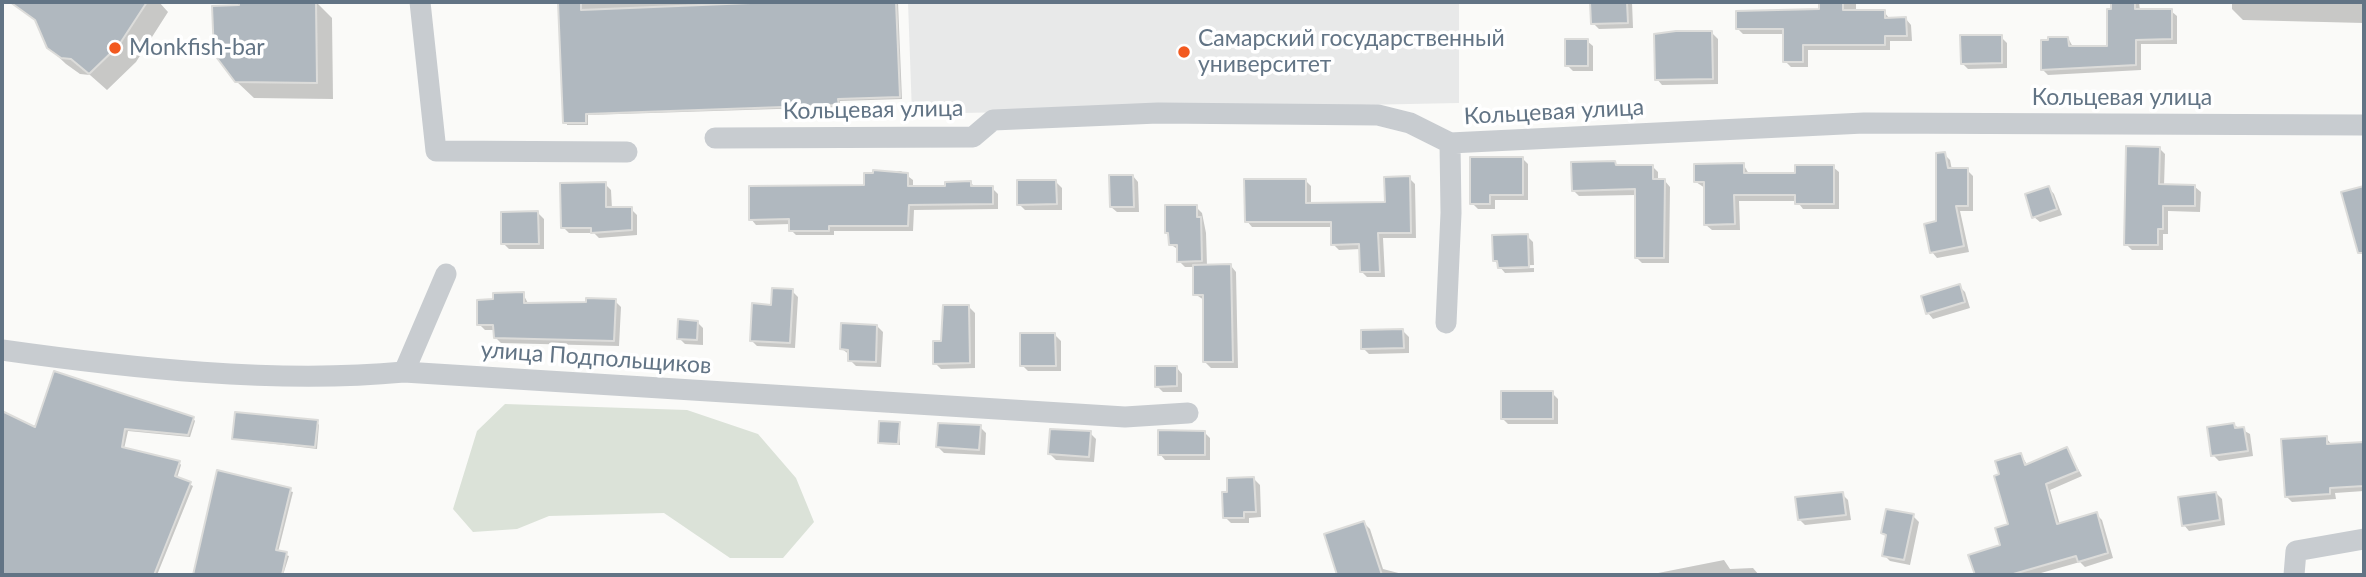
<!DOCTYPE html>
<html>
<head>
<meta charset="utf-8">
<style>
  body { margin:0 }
  #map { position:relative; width:2366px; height:577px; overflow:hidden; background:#fafaf8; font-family:Lato,sans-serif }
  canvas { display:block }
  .frame { position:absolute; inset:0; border:4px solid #627485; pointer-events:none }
</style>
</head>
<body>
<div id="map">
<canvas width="2366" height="577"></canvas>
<div class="frame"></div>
</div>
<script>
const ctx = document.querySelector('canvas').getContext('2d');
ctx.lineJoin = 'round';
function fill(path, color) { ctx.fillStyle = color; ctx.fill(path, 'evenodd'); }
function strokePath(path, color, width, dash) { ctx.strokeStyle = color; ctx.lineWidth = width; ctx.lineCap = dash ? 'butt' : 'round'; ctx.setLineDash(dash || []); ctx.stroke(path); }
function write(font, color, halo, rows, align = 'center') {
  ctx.font = font + ' Lato,sans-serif'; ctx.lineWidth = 7; ctx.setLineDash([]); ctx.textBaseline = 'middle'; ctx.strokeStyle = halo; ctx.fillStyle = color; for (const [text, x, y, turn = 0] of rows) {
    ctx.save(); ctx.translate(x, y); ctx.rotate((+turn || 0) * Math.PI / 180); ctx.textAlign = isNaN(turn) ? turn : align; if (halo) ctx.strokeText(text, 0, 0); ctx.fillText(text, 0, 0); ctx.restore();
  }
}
fill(new Path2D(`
  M908,2H1459V103L912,114Z`), '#e8e9e9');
fill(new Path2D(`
  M505,404L687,410L758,434L796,478L814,522L783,558H730L664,513L549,516L517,529L473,532L453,509L477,431Z`), '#dbe2d8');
fill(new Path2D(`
  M33,2H159L168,12L136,62L107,90L90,75L80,74L66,64L48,47L38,22L30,14Z
  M240,2H316L332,18L333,99L254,98L236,81Z
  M559,2H898L902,99L840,101V107L588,115V125H567Z
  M1592,2H1632L1633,28L1599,29L1593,23Z
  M1821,2H1856V12H1884L1890,19H1906L1911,25L1912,41H1890V50H1808V67H1791L1785,61V34H1743L1737,28L1821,11Z
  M2113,2H2139L2140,11H2171L2177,16V44H2141V70L2048,75L2043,70L2068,38L2073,47H2109Z
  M2232,2H2364V23L2243,20L2232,9Z
  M1712,33L1718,39V84L1662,85L1657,79Z
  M2001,37L2007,43V68L1968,69L1962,63Z
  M1587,41L1593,46V71H1573L1567,65Z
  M2159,148L2165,154L2164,186L2195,187L2201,192L2200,212L2168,211V234H2163V250H2132L2126,244Z
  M1944,154L1950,160L1952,170H1967L1973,176V211H1960L1969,252L1937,258L1932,252Z
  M1522,158L1528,164V200H1495V209H1478L1472,203Z
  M1743,164L1749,174H1797L1833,167L1839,172V209H1803L1797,201H1739L1740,230H1712L1706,225L1705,188L1696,182Z
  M1652,166L1658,172V181H1665L1670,187L1669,263H1642L1636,257V195L1579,196L1573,190Z
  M875,171H901L913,180V188H947L971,183L976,188H992L998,194V209L914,210L913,231H834V235H796L791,230V224L756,225L751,219L866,187Z
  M1133,176L1138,182L1139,212H1117L1111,207Z
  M1409,178L1415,184L1416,238H1383L1385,277H1367L1362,272L1361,249L1339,250L1333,244V227H1252L1247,221L1305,180L1311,186V205L1386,204Z
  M1056,182L1062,188V210H1025L1019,204Z
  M605,184L611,190L612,209H631L637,215V235L599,238L594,233H569L563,227Z
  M2049,188L2054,194L2062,215L2040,222L2034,217Z
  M1196,207L1202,213L1206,233L1207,266H1231L1236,272L1238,368H1211L1205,362L1204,300L1195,294V267H1185L1179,261V250L1170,244L1167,233Z
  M538,213L544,219V249H509L503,243Z
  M1527,236L1533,242L1534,265L1500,266L1503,269L1534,268V272L1505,273L1495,261Z
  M1959,286L1965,292L1970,308L1933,319L1928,313Z
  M792,291L798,297L795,348L757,346L751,340Z
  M523,294L529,305L615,301L621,307L619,346L501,343L495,337V330H485L479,324Z
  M969,307L975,313V368L941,369L935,363Z
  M697,322L703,328V345L685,344L679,338Z
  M877,326L883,332L881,367L856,366L850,360V355L842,349Z
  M1403,331L1409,337V353L1369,354L1363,348Z
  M1055,335L1061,341V371H1028L1022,365Z
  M1177,368L1182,374V392H1163L1157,386Z
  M1552,393L1558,399V424H1508L1502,418Z
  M2,413L36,430L193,418L195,421L190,437L128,431L124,449L179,462L181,465L177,478L193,486L157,575H2Z
  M317,422L319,425L317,449L234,439Z
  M899,424L900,445L882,444L879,442Z
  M2234,425L2250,434L2253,456L2219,461L2213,455Z
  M980,427L986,433L985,455L944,453L938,447Z
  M1204,432L1210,438V460H1165L1160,454Z
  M1090,433L1096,439L1094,462L1056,460L1050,454Z
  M2326,438L2332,445L2364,443V491L2335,493L2336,499L2292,502L2286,496Z
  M2067,449L2082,476L2050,490L2060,525L2096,514L2102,520L2113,558L2085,567L2080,562L2034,575H1976L1970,556L2002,546L2010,525L2021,455L2028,466Z
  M218,472L293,492L278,552L289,556L283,575H195Z
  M1254,479L1260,485L1261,517L1249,518V523H1231L1225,517Z
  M2216,493L2222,499L2225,525L2189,531L2184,525Z
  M1842,494L1848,500L1851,520L1805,525L1799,519Z
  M1913,516L1919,522L1910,565L1890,561L1884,555L1887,538L1883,533Z
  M1364,523L1370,529L1383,569L1406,575H1339L1326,535Z
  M1724,560L1730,569L1753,568L1759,575H1648Z`), '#0003');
const building = new Path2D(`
  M10,2H147L119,45L89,74L71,59L61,58L47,48L35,20Z
  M239,2H316L317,83L235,82L214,54L212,6L239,5Z
  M558,2H581V10L775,2H896L900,97L838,99L839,105L586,114V123H563Z
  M1590,2H1627L1628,23L1591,24Z
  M1819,2H1843V10H1885V18L1906,17L1907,36H1885V45H1803V62H1783V29H1736V11L1819,9Z
  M2111,2H2135V9H2172V39L2136,40V65L2041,70V40H2048V37H2068L2069,46H2107V9H2111Z
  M1676,31H1712L1713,79L1655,80L1654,34Z
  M1960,35H2002V63L1961,64Z
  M1565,39H1588V66H1565Z
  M2126,146L2160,147L2159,184L2195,185V206H2163V229H2158V245H2124Z
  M1945,152L1948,168H1968V206H1956L1964,246L1930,253L1924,224L1936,221V153Z
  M1470,157H1523V195H1490V204H1470Z
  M1615,161L1616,165H1653V179H1665L1664,258H1635V189L1572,191L1571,162Z
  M1744,163V173H1795V165H1834V204H1795V195H1734L1735,224L1704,225V182H1694V164Z
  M873,170L908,173V186H945V182L971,181V186H993V204L909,205L908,226H829V231H789V219L749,220V186L864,185V173H873Z
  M1109,175H1133L1134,207H1110Z
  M1410,176L1411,233H1378L1380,272H1360L1359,244L1331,245V222H1245L1244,179H1306V203L1385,202L1384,177Z
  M1017,180H1056L1057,204L1017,205Z
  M606,182V207H632V230L591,233V228H561L560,183Z
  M2049,186L2057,209L2032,218L2025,194Z
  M2364,186V253H2358L2341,192Z
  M1165,205H1197V217H1201L1202,261L1177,262V245H1169L1168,233H1165Z
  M538,211L539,244H501V212Z
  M1528,234L1529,267L1498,268L1497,261H1493L1492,235Z
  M1231,264L1233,362H1203V295H1193V265Z
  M1960,284L1965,302L1926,314L1921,296Z
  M772,288L793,289L790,343L750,341L752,303L771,305Z
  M524,292V303L586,302V298L616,299L614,341L494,338L493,325H477V300L493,299V293Z
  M943,305H969L970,363L933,364V341H941Z
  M678,319L698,321L697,340L677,339Z
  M841,323L877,325L876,362L848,361V350L840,349Z
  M1403,329L1404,348L1361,349V330Z
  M1020,333H1055L1056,366H1020Z
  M1155,366H1177V386L1155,387Z
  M54,371L194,417L188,435L125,429L122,447L180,461L175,476L191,482L154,575H2V411L35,427Z
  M1501,391H1553V419H1501Z
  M235,412L318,420L315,447L232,439Z
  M879,421L900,422L898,444L878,443Z
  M938,423L981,425L979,450L936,447Z
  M2234,423L2235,428L2244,427L2248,451L2211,456L2207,427Z
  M1050,429L1091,431L1089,457L1048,454Z
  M1158,430L1205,431V455H1158Z
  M2327,436V444L2364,442V486L2330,488V494L2285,497L2281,439Z
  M2067,447L2078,471L2046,484L2057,524L2097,512L2108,553L2078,562L2076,556L2010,575H1975L1968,555L2000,545L1995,528L2008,524L1994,476L1999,474L1995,461L2021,453L2025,465Z
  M217,470L291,488L276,550L287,552L282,575H193Z
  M1254,477L1256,512H1244V518H1223L1222,492H1227V478Z
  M1843,492L1846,515L1798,520L1795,497Z
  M2216,492L2220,520L2182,526L2178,497Z
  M1886,509L1914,514L1904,560L1882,556L1886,535L1881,533Z
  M1364,521L1382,575H1337L1324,534Z`);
fill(building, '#b0b8bf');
strokePath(building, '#dcdcda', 2);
strokePath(new Path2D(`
  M420,2L436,151L627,152
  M715,138L973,137L993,120L1158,113L1378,115L1410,123L1450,143L1864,123L2364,125
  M1446,323L1451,213L1450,143
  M2,350C129,368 276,384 404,372L1125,417L1188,413
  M404,372L446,274
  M2294,575L2296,551L2364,539`), '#c8ccd0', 21);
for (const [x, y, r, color] of [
  [115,48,7,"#f2591f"],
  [1184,52,7,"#f2591f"]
]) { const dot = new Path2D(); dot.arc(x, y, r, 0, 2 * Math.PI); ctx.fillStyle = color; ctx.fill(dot); strokePath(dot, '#fff', 2.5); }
write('23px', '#627485', '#fff', [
  ["Самарский государственный",1198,39],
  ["университет",1198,65],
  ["Monkfish-bar",129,48]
], 'left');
write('23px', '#627485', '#fff', [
  ["Кольцевая улица",2122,98],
  ["Кольцевая улица",873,110,-1],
  ["Кольцевая улица",1554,112,-3],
  ["улица Подпольщиков",596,358,4]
]);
</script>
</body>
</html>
